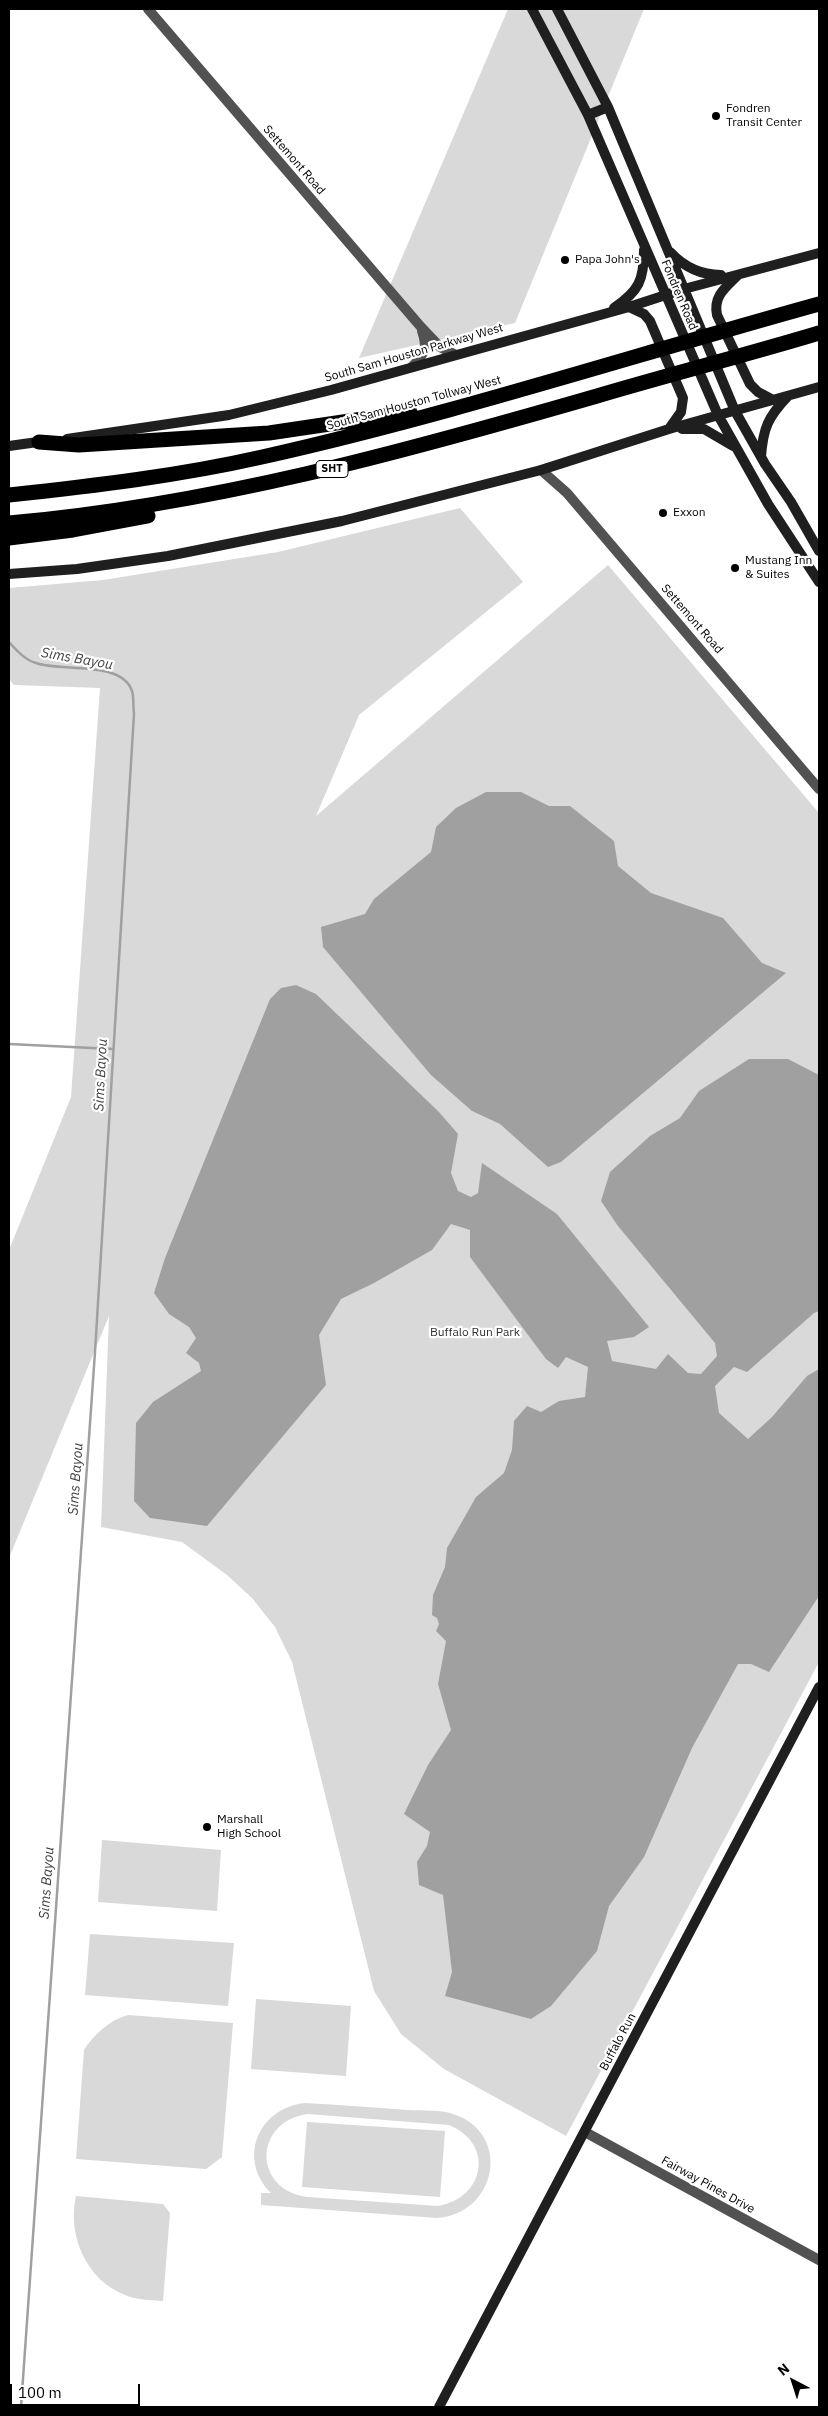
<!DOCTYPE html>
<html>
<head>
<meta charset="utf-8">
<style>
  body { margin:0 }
  #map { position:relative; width:828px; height:2416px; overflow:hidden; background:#fff; font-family:"IBM Plex Sans",sans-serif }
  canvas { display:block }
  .frame { position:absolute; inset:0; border:10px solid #000; pointer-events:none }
  .north { position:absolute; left:768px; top:2356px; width:50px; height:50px; -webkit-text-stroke:4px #fff; paint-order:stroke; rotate:320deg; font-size:14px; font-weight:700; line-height:20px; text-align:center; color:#000 }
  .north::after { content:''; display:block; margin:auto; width:18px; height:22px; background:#000; clip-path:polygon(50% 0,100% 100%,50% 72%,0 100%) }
  .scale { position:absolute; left:10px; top:2384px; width:130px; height:22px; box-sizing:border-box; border:2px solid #000; border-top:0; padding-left:6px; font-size:15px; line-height:18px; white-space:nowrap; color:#000; -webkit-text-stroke:4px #fff; paint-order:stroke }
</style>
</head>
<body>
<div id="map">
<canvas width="828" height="2416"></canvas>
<div class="frame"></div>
<div class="north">N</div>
<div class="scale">100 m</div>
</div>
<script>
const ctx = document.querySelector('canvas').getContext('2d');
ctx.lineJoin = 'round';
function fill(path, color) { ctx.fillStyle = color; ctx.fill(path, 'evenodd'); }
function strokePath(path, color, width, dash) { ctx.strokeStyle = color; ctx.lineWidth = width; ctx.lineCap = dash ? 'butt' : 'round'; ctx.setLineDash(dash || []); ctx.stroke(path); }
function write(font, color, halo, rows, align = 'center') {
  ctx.font = font + ' "IBM Plex Sans",sans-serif'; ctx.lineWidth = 4.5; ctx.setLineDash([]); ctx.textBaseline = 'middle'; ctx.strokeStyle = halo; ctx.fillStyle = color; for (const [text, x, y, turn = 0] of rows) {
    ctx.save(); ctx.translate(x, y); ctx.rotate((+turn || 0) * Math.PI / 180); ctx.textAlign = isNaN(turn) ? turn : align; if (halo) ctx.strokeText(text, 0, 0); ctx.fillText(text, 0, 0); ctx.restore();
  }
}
fill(new Path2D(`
  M508,9H644L515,323L359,358Z
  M460,508L523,582L359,715L316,816L608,565L819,813V1662L566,2136L444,2069L401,2034L374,1991L292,1662L275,1627L252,1598L227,1575L182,1542L101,1527L109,1316L9,1558V1250L71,1097L100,688L14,685L9,679V588L103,580L278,552Z
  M102,1840L221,1850L217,1911L98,1902Z
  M90,1934L234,1943L228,2006L85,1995Z
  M256,1999L351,2006L346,2076L251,2069Z
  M128,2015L233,2023L222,2157L206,2169L76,2159L84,2050C94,2034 110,2020 128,2015Z
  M305,2103C339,2105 373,2107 407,2110C423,2111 441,2109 456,2115C512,2136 496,2214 437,2218L261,2205V2193H271C237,2159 258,2108 305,2103ZM308,2114L449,2125C495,2144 485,2198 438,2206L307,2197C252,2189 254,2121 308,2114Z
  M307,2122L445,2131L440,2197L302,2187Z
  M76,2196L163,2204L170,2213L163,2301C150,2300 137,2300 125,2295C86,2280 67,2235 76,2196Z`), '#d9d9d9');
fill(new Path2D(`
  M486,792H521L549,806H570L614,841L618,866L651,893L723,918L762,963L786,973L561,1162L548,1167L500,1124L472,1111L431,1075L323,947L321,927L365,914L374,899L431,852L436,827L456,808Z
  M296,985L316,994L439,1112L458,1134L451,1173L458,1191L471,1197L478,1193L482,1163L557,1214L649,1327L634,1337L607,1341L612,1361L656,1369L668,1354L688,1373L701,1374L717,1356L715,1343L618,1226L601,1201L610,1172L650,1136L680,1118L699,1091L749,1059H788L819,1075V1311L814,1313L747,1372L734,1367L715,1386L719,1413L748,1439L772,1417L807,1376L819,1369V1596L769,1672L751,1664H738L692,1748L644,1857L609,1906L597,1951L551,2006L531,2019L445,1996L452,1972L443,1895L419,1885L417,1862L427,1846L430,1832L404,1814L428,1765L451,1730L438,1684L446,1641L436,1631L439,1624L437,1618L432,1615L433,1595L445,1567L447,1548L476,1497L504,1473L512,1450L514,1421L527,1406L541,1412L559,1401L585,1397L588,1367L566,1357L558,1368L546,1359L470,1257V1230L451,1224L432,1250L374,1283L341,1299L319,1335L326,1385L207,1526L150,1518L134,1501L136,1423L153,1402L201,1371L199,1363L186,1353L196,1338L189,1327L169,1314L154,1293L165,1258L270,999L281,988Z`), '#a0a0a0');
strokePath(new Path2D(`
  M9,642C16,650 25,660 36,663C60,672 122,660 132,691C134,697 133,707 134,714L95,1352L21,2407
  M9,1044L113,1049`), '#a0a0a0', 2.5);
strokePath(new Path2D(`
  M148,9L421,327L440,347L454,354
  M412,367C425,353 428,349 422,331
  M541,470L567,493L819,789
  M585,2132L819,2260`), '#525252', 10);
strokePath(new Path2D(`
  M532,9L588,115L718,415L768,504L819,582
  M557,9L608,107L735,411L765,464L791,502L819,551
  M588,115L608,107
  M670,252C684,267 700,275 721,275
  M738,275C726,287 713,296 717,315L750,384L758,392L773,400
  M629,307L644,314L650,321L683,398L681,412L669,429
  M614,308C639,291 644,280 644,250
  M682,429H704L733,446
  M67,439L229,415L331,390L629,307L684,289L819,253
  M9,446L45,441
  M761,457C763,428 768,417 788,396
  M9,574L77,569L168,556L342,521L541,470L669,429L819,387
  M439,2407L819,1687`), '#1f1f1f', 10);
strokePath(new Path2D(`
  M39,442L79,445L269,433L410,412
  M9,495C93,486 178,476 262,457C450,415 634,355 819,304
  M9,523C212,505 403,452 597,396C671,374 746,355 819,333
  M9,538L73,530L148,516`), '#000', 15);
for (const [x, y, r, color] of [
  [716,116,5,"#000"],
  [565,260,5,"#000"],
  [663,513,5,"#000"],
  [735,568,5,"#000"],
  [207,1827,5,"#000"]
]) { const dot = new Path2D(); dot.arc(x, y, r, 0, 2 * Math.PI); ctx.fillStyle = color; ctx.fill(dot); strokePath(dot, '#fff', 2); }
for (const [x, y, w] of [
  [332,469,32]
]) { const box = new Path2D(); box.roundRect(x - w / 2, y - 8.5, w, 17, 4); ctx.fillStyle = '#fff'; ctx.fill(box); strokePath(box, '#000', 1); }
write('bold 11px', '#000', null, [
  ["SHT",332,469]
]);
write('12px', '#000', '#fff', [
  ["Fondren",726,109],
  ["Transit Center",726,123],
  ["Papa John's",575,260],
  ["Exxon",673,513],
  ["Mustang Inn",745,561],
  ["& Suites",745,575],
  ["Marshall",217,1820],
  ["High School",217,1834]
], 'left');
write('12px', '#000', '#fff', [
  ["Settemont Road",294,160,49],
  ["Fondren Road",679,295,67],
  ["South Sam Houston Parkway West",414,353,-16],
  ["South Sam Houston Tollway West",414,403,-15],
  ["Settemont Road",692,619,49],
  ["Buffalo Run",618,2042,-62],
  ["Fairway Pines Drive",708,2185,29]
]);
write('12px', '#303030', '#fff', [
  ["Buffalo Run Park",475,1333]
]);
write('italic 14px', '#414141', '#fff', [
  ["Sims Bayou",77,659,10],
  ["Sims Bayou",101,1075,-87],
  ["Sims Bayou",76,1479,-86],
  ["Sims Bayou",47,1883,-86]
]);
</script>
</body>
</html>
